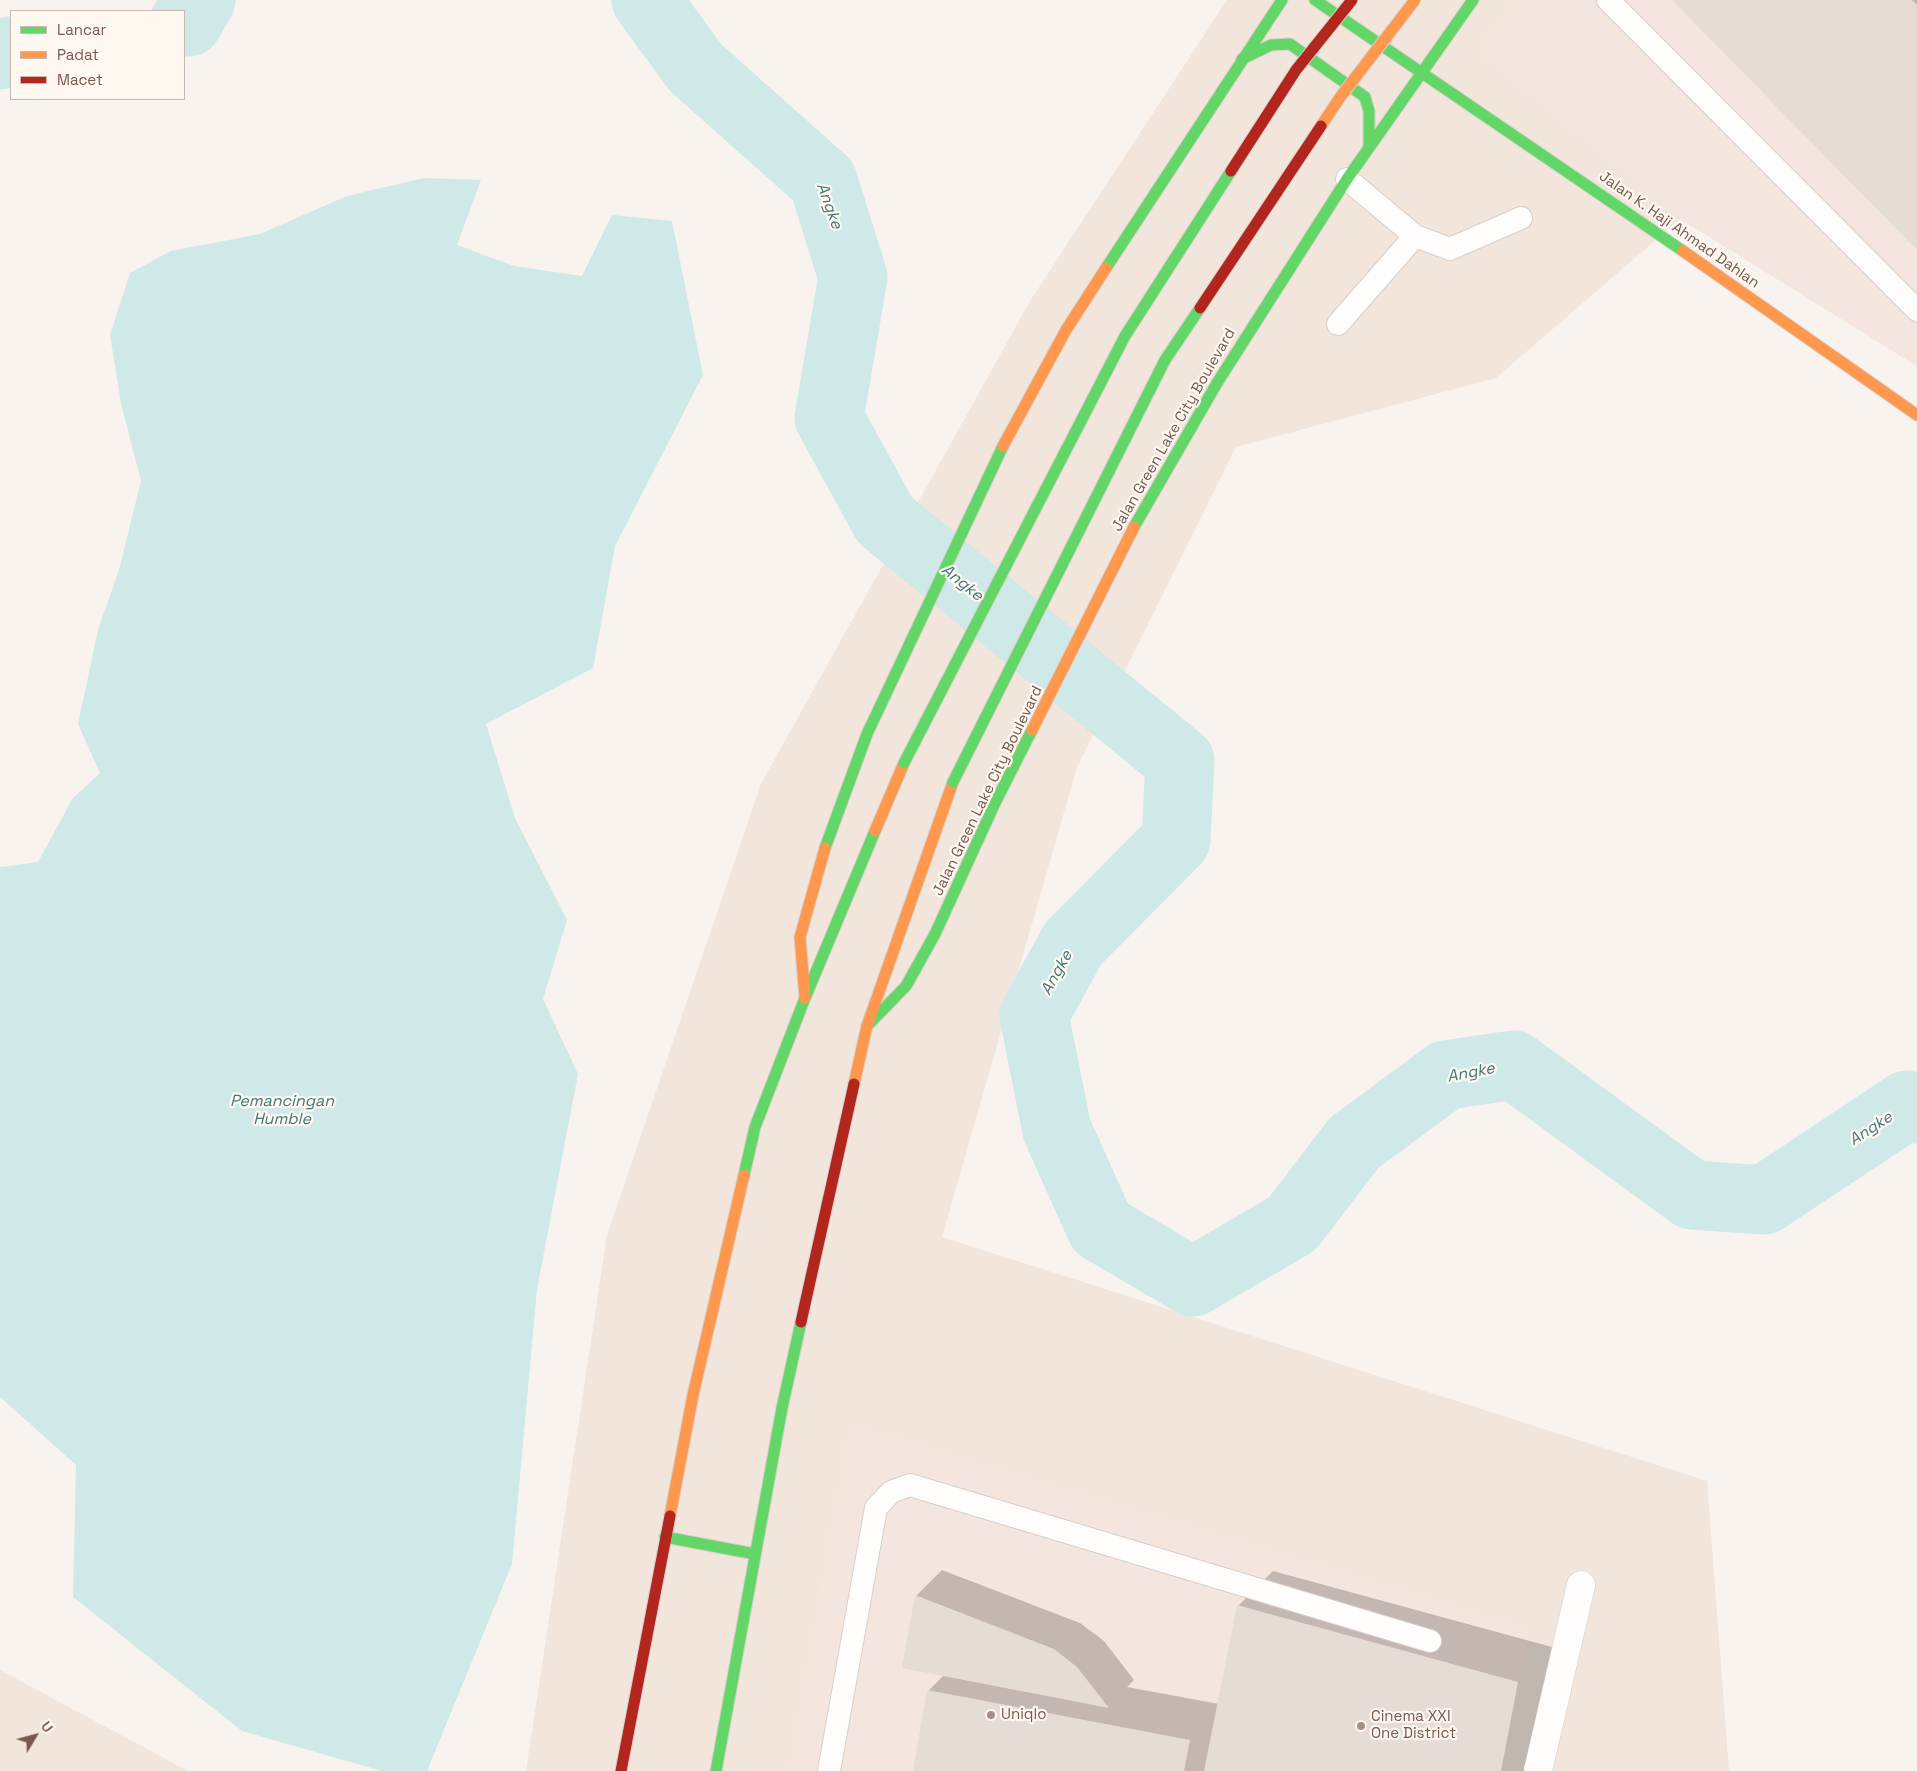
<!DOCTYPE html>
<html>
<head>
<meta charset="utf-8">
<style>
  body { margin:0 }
  #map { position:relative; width:1917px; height:1771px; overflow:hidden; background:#f8f3ee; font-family:"Space Grotesk",sans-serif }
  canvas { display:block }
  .legend { position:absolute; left:10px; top:10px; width:175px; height:90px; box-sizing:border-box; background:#fff8f1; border:1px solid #c9b8af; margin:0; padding:6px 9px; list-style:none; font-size:15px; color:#77584d }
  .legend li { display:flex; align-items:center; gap:10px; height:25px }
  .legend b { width:25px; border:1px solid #c9b8af }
  .north { position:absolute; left:10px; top:1711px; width:50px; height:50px; -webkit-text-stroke:4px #fff8f1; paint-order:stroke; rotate:53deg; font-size:14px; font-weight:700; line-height:20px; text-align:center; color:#77584d }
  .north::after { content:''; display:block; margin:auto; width:18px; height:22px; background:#77584d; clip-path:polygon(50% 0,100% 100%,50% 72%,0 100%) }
</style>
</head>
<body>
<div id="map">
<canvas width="1917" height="1771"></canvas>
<ul class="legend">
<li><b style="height:6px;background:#63d668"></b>Lancar</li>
<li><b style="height:6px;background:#ff974d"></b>Padat</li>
<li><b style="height:6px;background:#b3261e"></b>Macet</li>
</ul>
<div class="north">U</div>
</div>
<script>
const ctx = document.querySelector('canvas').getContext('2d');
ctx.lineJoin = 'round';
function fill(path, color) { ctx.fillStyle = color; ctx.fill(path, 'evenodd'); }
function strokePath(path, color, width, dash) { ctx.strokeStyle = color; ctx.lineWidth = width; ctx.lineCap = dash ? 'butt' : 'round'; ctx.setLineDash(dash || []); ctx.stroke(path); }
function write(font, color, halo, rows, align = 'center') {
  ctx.font = font + ' "Space Grotesk",sans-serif'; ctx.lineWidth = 4.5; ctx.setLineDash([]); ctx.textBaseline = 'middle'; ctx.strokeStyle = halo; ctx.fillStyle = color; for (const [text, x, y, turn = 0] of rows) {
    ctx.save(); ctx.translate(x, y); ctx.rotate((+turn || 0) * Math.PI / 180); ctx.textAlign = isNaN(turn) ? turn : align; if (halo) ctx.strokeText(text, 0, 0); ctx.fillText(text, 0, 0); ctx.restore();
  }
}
fill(new Path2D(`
  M1227,0H1917V366L1680,219L1496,378L1236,447L1077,767L942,1237L1707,1481L1729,1771H526L607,1235L761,784L1030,301Z
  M0,1670L188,1771H0Z`), '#f1e5dc');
fill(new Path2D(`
  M1513,0H1917V366L1680,218L1479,55L1485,31Z
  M849,1422L1531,1628L1501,1771H787Z`), '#f5e5df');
fill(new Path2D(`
  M424,178L481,180L457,245L514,266L582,276L612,215L672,221L703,375L615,546L593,668L486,724L515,818L567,920L543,999L578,1074L537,1289L512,1564L427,1771H382L242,1731L73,1597L76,1465L0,1397V866L1,867L38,862L73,798L100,773L78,724L98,630L119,570L141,481L121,403L110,335L130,273L171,251L260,234L347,196Z`), '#cfe8e8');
fill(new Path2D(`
  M1674,0H1917V248Z
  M942,1570L1080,1623L1104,1641L1134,1680L1127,1687L1219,1704L1238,1606L1273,1571L1552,1647L1528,1771H914L929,1690L944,1675L916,1596Z`), '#0003');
strokePath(new Path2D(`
  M646,0L696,68L823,181L853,277L829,418L885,520L1180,761L1176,840L1073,944L1034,1015L1057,1130L1101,1228L1193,1282L1292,1224L1354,1143L1446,1075L1514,1065L1692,1195L1764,1200L1907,1105L1917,1109
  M184,22H188L201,0
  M0,55L11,51`), '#cfe8e8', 69);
fill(new Path2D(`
  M1672,0H1912L1917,5V250Z
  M915,1595L1054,1649L1077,1667L1109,1708L902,1668Z
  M1237,1605L1518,1682L1501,1771H1204Z
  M927,1690L1190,1740L1184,1771H913Z`), '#e5dcd5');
const lane = new Path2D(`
  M1608,0L1917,310
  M1347,179L1415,236L1450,249L1521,218
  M1338,324L1415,236
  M829,1771L876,1508L891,1492L910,1485L1430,1641`);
const street = new Path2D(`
  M1538,1771L1581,1585`);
const fast = new Path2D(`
  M1315,0L1683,251
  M1242,59L1271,45L1290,44L1365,97L1369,111V148
  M1106,268L1282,0
  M1134,527L1217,383L1347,179L1473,0
  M825,848L867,734L1003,446
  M867,1026L906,986L935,934L995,803L1032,730
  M744,1175L755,1127L805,998L875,831
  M665,1537L755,1554
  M716,1771L782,1408L801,1322`);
const slow = new Path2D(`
  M1683,251L1917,415
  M1003,446L1066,330L1106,268
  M1032,730L1134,527
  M875,831L904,763
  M805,998L800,937L825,848
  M854,1084L867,1026L953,782
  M670,1516L693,1395L744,1175`);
const jam = new Path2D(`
  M801,1322L854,1084
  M621,1771L670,1516`);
strokePath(lane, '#d7cfca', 24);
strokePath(street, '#d7cfca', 29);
strokePath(fast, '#d8cfca', 13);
strokePath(slow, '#d8cfca', 13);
strokePath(jam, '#d8cfca', 13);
strokePath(lane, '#fefdfc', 22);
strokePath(street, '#fefdfc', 28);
strokePath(fast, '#63d668', 11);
strokePath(slow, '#ff974d', 11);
strokePath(jam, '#b3261e', 11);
const fastBridge = new Path2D(`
  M904,763L1125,336L1231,171
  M953,782L1165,360L1200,308`);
const slowBridge = new Path2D(`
  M1321,126L1341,96L1415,0`);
const jamBridge = new Path2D(`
  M1231,171L1296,70L1352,0
  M1200,308L1321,126`);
strokePath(fastBridge, '#d9d0cb', 13, []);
strokePath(slowBridge, '#d9d0cb', 13, []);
strokePath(jamBridge, '#d9d0cb', 13, []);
strokePath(fastBridge, '#63d668', 11);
strokePath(slowBridge, '#ff974d', 11);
strokePath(jamBridge, '#b3261e', 11);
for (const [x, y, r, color] of [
  [991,1715,5,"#a48e85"],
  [1361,1726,5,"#a48e85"]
]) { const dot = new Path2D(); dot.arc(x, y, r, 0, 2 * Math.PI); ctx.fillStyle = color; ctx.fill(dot); strokePath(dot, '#fff8f1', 2); }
write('15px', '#77584d', '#fff8f1', [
  ["Jalan K. Haji Ahmad Dahlan",1679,230,35],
  ["Jalan Green Lake City Boulevard",1174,430,-60],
  ["Jalan Green Lake City Boulevard",988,791,-64]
]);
write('15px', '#77584d', '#fff8f1', [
  ["Uniqlo",1001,1715],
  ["Cinema XXI",1371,1717],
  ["One District",1371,1734]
], 'left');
write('italic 16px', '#40777c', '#fff8f1', [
  ["Angke",829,206,70],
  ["Angke",962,583,39],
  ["Angke",1057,973,-61],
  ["Angke",1471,1073,-11],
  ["Pemancingan",282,1102],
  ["Humble",282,1120],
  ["Angke",1871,1129,-33]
]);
</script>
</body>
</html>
